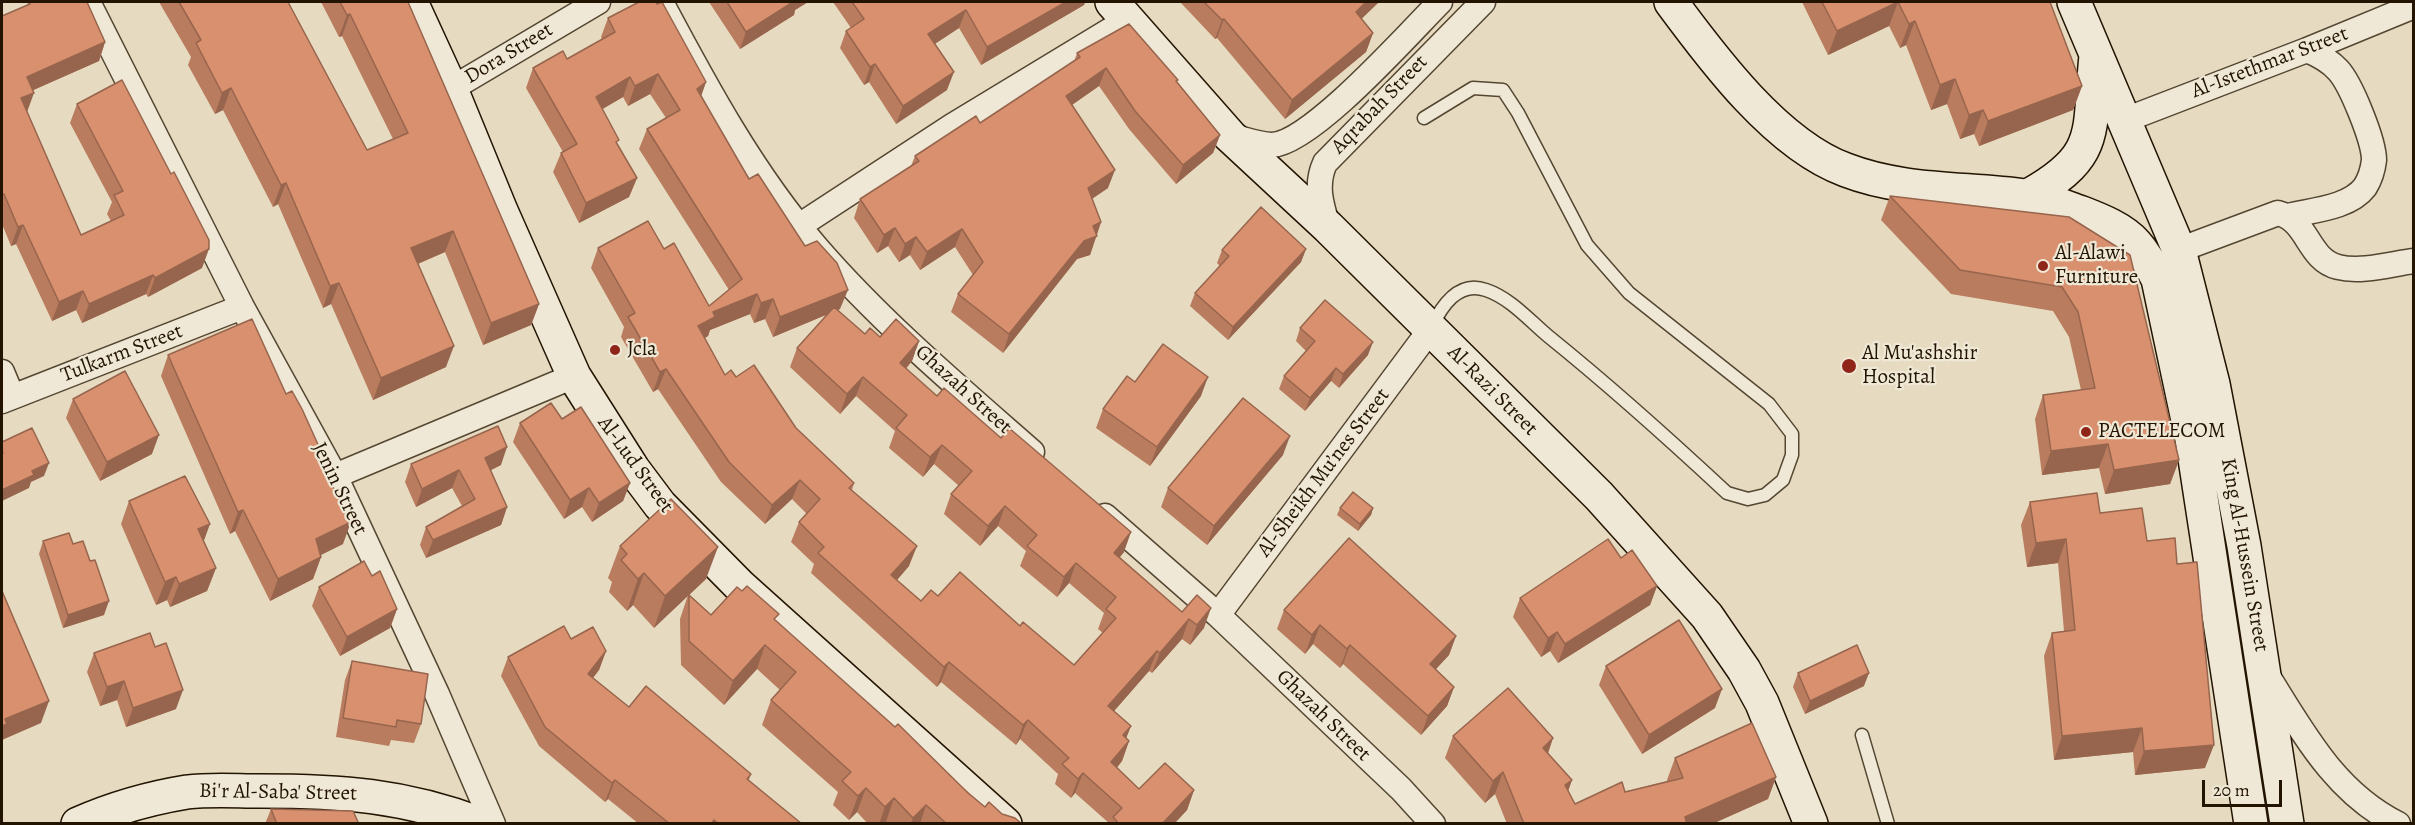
<!DOCTYPE html>
<html>
<head>
<meta charset="utf-8">
<style>
  body { margin:0 }
  #map { position:relative; width:2415px; height:825px; overflow:hidden; background:#e6dbc0; font-family:Alegreya,serif }
  canvas { display:block }
  .frame { position:absolute; inset:0; border:3px solid #231401; pointer-events:none }
  .scale { position:absolute; left:2202px; top:780px; width:80px; height:27px; box-sizing:border-box; border:3px solid #231401; border-top:0; padding-left:8px; font-size:18px; line-height:21px; white-space:nowrap; color:#231401; -webkit-text-stroke:4px #efe8d6; paint-order:stroke }
</style>
</head>
<body>
<div id="map">
<canvas width="2415" height="825"></canvas>
<div class="frame"></div>
<div class="scale">20 m</div>
</div>
<script>
const ctx = document.querySelector('canvas').getContext('2d');
ctx.lineJoin = 'round';
function strokePath(path, color, width, dash) { ctx.strokeStyle = color; ctx.lineWidth = width; ctx.lineCap = dash ? 'butt' : 'round'; ctx.setLineDash(dash || []); ctx.stroke(path); }
function fill(path, color) { ctx.fillStyle = color; ctx.fill(path, 'evenodd'); }
function write(font, color, halo, rows, align = 'center') {
  ctx.font = font + ' Alegreya,serif'; ctx.lineWidth = 4.5; ctx.setLineDash([]); ctx.textBaseline = 'middle'; ctx.strokeStyle = halo; ctx.fillStyle = color; for (const [text, x, y, turn = 0] of rows) {
    ctx.save(); ctx.translate(x, y); ctx.rotate((+turn || 0) * Math.PI / 180); ctx.textAlign = isNaN(turn) ? turn : align; if (halo) ctx.strokeText(text, 0, 0); ctx.fillText(text, 0, 0); ctx.restore();
  }
}
const lane = new Path2D(`
  M1424,118L1473,88L1503,90L1518,113L1587,245L1629,293L1769,404L1792,434V455L1783,480L1765,495L1748,499L1727,493C1669,439 1610,386 1548,336C1529,320 1510,298 1486,290C1458,280 1441,307 1431,328
  M1862,735L1888,824`);
const street = new Path2D(`
  M88,2L242,307L335,476L437,694L493,824
  M661,2C706,87 753,174 817,248C881,322 958,387 1032,452
  M451,89L598,2
  M2125,120L2307,50L2414,6
  M1231,136C1244,139 1259,145 1272,145C1312,143 1410,32 1440,2
  M2288,216C2313,210 2349,208 2365,187C2370,179 2373,169 2374,160C2374,141 2351,84 2338,70C2329,60 2319,55 2307,50
  M799,226L952,126L1127,20
  M1328,227C1321,204 1315,185 1325,163L1483,2
  M2179,250L2278,213C2309,221 2307,259 2338,267C2361,273 2391,264 2414,261
  M2,372L12,396
  M2,401L242,307
  M335,476L574,376
  M1105,516L1218,615L1401,789L1433,824
  M1218,615L1430,330
  M2267,675C2303,732 2334,792 2398,824`);
const secondary = new Path2D(`
  M411,2L451,89L501,211L574,376L633,469L660,505L740,586L1005,824
  M1112,2L1230,136L1328,227L1599,496L1707,616L1744,670L1762,703L1811,824
  M1671,2C1713,59 1777,145 1846,170C1903,192 1965,188 2025,196C2044,198 2064,207 2082,213C2100,220 2123,229 2136,244C2145,254 2152,267 2158,279L2192,439L2251,824
  M2074,2L2179,250L2213,384L2244,546L2287,824
  M2028,196C2102,155 2088,132 2096,56
  M78,824C112,809 150,798 187,792C211,789 237,791 260,791C341,791 403,795 480,824`);
strokePath(lane, '#544631', 15);
strokePath(street, '#544631', 27);
strokePath(secondary, '#231401', 36);
strokePath(lane, '#efe8d6', 12);
strokePath(street, '#efe8d6', 24);
strokePath(secondary, '#efe8d6', 33);
fill(new Path2D(`
  M28,2H87L105,42L99,61L33,90L27,112L81,235L111,221L107,214L112,202L70,123L77,104L202,268L148,297L146,294L82,323L76,310L52,321L16,244L11,246L2,224V16L27,6Z
  M159,2H288L367,150L393,139L342,36L339,37L321,2H408L539,304L531,325L483,345L445,252L418,264L446,367L373,400L331,304L323,308L278,204L273,207L223,110L215,114L188,65L191,57Z
  M709,2H808L795,10L794,15L740,49Z
  M833,2H1085L1084,5L981,65L959,28L935,44L947,90L896,124L869,82L864,85L840,48L846,31L851,28Z
  M1180,2H1379L1361,19L1373,33L1366,52L1285,119L1217,38L1215,39Z
  M1802,2H2050L2082,86L2073,110L1979,146L1974,134L1960,139L1947,104L1931,110L1906,45L1900,48L1889,26L1828,55Z
  M608,18L706,82L701,96L749,179L840,309L838,310L865,334L880,337L919,341L912,361L906,369L937,396L1124,552L1120,557L1182,612L1204,628L1190,645L1182,639L1152,673L1149,671L1114,711L1131,726L1126,738L1129,741L1122,761L1117,768L1139,789L1194,790L1187,810L1174,824H1110L1075,793L1071,798L1055,784L1058,774L1020,739L1016,745L941,682L937,687L811,573L814,564L791,542L799,522L807,514L792,499L765,524L721,482L658,389L653,392L621,337L624,327L591,268L598,248L664,249L709,306L729,290L639,149L647,129L666,118L650,94L628,106L623,97L602,109L617,144L637,178L629,197L579,223L553,172L561,153L563,152L526,88L533,68L567,59L602,39L601,37ZM750,314L754,323L765,319L773,337L826,315L797,348L790,367L840,414L856,396L895,431L889,448L923,477L934,464L959,486L951,494L944,514L980,546L998,526L1026,551L1020,566L1057,597L1069,583L1104,613L1098,629L1103,633L1074,665L1020,626L938,596L921,601L897,580L909,566L852,490L854,483L796,428L736,377L725,375L705,338L708,336L710,330Z
  M1077,53L1177,82L1220,135L1213,153L1176,184L1129,129L1099,86L1072,105L1108,188L1092,199L1101,222L1090,255L1077,259L1003,353L951,312L958,294L973,275L955,247L920,270L910,255L899,262L888,246L877,253L854,218L860,199L911,166L915,156L980,123L1074,62Z
  M1890,196L2069,217L2179,460L2170,484L2105,494L2099,468L2042,475L2035,419L2043,395L2081,390L2069,337L2053,311L1951,294L1881,220Z
  M1306,249L1301,262L1228,340L1190,306L1195,293L1220,266L1217,263L1222,250Z
  M1300,328L1368,355L1339,388L1331,381L1305,411L1279,389L1284,376L1306,351L1296,341Z
  M168,355L286,394L330,471L328,477L343,544L320,555L321,557L313,579L270,601L235,531L230,534L161,376Z
  M1135,382L1201,396L1150,466L1096,428L1103,409Z
  M73,399L152,454L100,481L66,418Z
  M562,419L630,483L623,501L592,522L582,507L564,519L513,442L520,423Z
  M1283,455L1207,545L1161,507L1168,488Z
  M411,464L501,465L491,470L507,507L501,525L426,558L420,545L426,527L462,506L452,488L416,507L405,482Z
  M129,501L204,541L216,568L207,591L170,607L167,600L156,605L121,524Z
  M2030,502L2100,513L2147,541L2177,564L2205,768L2135,775L2133,752L2054,760L2044,656L2052,633L2064,631L2058,563L2027,567L2021,525Z
  M1340,508H1373L1371,515L1358,531L1337,515Z
  M43,541L73,544L90,561L104,615L63,628L39,554Z
  M620,546L706,579L689,595L711,615L776,621L985,807L1022,824H887L886,822L884,824H868L857,812L849,820L833,805L838,792L762,725L771,700L780,690L757,669L724,705L681,665L680,619L688,595L654,628L633,605L627,611L609,592L612,582L608,578Z
  M1621,558L1657,586L1650,605L1558,663L1550,651L1541,657L1513,617L1520,598Z
  M372,576L397,609L390,628L340,656L312,606L319,587Z
  M1284,610L1456,636L1449,655L1436,669L1454,687L1447,706L1421,735L1343,664L1340,668L1313,644L1305,654L1277,629Z
  M571,639L606,651L599,670L593,678L629,707L751,774L749,780L802,824H639L608,799L605,802L539,746L501,676L508,657Z
  M94,653L176,709L126,727L117,700L100,706L87,672Z
  M352,661L421,724L414,743L391,740L389,746L336,737L345,680Z
  M1606,666L1715,708L1642,754L1599,685Z
  M1798,673L1864,686L1805,714L1793,687Z
  M1453,736L1553,738L1548,754L1572,780L1568,791L1575,804L1667,781V780L1675,758L1776,777L1768,799L1712,824H1507L1495,794L1485,803L1445,758Z
  M271,809L359,824H265Z`), '#ba7c5f');
fill(new Path2D(`
  M793,2H808L795,10L794,15L740,49L746,32Z
  M1066,2H1085L1084,5L981,65L987,47Z
  M1366,2H1379L1349,31L1356,12Z
  M1898,2L1889,26L1828,55L1837,31Z
  M966,10L959,28L922,52L928,34Z
  M350,14L342,36L339,37L347,15Z
  M1224,19L1217,38L1215,39L1222,20Z
  M1915,21L1906,45L1900,48L1909,24Z
  M1373,33L1366,52L1285,119L1292,100Z
  M105,42L99,61L20,96L27,77Z
  M875,64L869,82L864,85L870,67Z
  M1106,68L1099,86L1059,114L1066,96Z
  M954,72L947,90L896,124L903,106Z
  M658,74L650,94L628,106L635,86Z
  M630,77L623,97L589,117L596,97Z
  M1955,79L1947,104L1931,110L1940,85Z
  M706,82L699,102L697,89Z
  M2082,86L2073,110L1979,146L1988,121Z
  M231,88L223,110L215,114L222,93Z
  M34,93L27,112L21,98Z
  M1983,110L1974,134L1960,139L1969,115Z
  M1220,135L1213,153L1176,184L1183,165Z
  M1115,170L1108,188L1081,206L1088,188Z
  M637,178L629,197L579,223L586,203Z
  M286,183L278,204L273,207L281,185Z
  M1101,222L1090,255L1077,259L1003,353L1009,334L1093,226Z
  M23,225L16,244L11,246L18,227Z
  M895,228L888,246L877,253L884,235Z
  M962,229L955,247L920,270L927,252Z
  M453,231L445,252L403,270L411,248Z
  M916,237L910,255L899,262L905,244Z
  M209,249L202,268L148,297L155,278Z
  M1306,249L1301,262L1228,340L1233,327Z
  M153,275L146,294L82,323L89,304Z
  M339,283L331,304L323,308L330,286Z
  M848,290L840,309L773,337L780,317Z
  M83,291L76,310L52,321L59,302Z
  M757,294L750,314L710,330L708,336L691,346L698,326L713,312Z
  M773,299L765,319L754,323L761,303Z
  M539,304L531,325L483,345L491,323Z
  M919,341L912,361L892,383L900,363Z
  M1373,342L1368,355L1339,388L1343,374Z
  M454,346L446,367L373,400L381,378Z
  M1336,368L1331,381L1305,411L1310,398Z
  M666,369L658,389L653,392L660,372Z
  M863,377L856,396L840,414L847,394Z
  M1208,377L1201,396L1150,466L1157,447Z
  M159,435L152,454L100,481L107,462Z
  M1290,436L1283,455L1207,545L1214,526Z
  M2108,444L2099,468L2042,475L2051,451Z
  M942,445L934,464L923,477L930,457Z
  M507,447L501,465L479,476L485,458Z
  M2179,460L2170,484L2105,494L2114,470Z
  M49,463L44,476L31,482L29,488L2,501V490L32,471Z
  M459,470L452,488L416,507L422,489Z
  M800,480L792,499L765,524L772,505Z
  M630,483L623,501L592,522L599,503Z
  M589,488L582,507L564,519L570,500Z
  M1005,506L998,526L980,546L988,526Z
  M507,507L501,525L426,558L433,540Z
  M1373,508L1371,515L1358,531L1360,524Z
  M243,510L235,531L230,534L238,512Z
  M351,522L343,544L309,561L316,539Z
  M210,524L202,546L198,529Z
  M1131,532L1124,552L1107,572L1114,553Z
  M2066,539L2058,563L2027,567L2036,543Z
  M917,546L909,566L884,595L891,575Z
  M718,547L706,579L654,628L665,596Z
  M321,557L313,579L270,601L278,579Z
  M1076,563L1069,583L1057,597L1064,577Z
  M216,568L207,591L170,607L179,584Z
  M644,573L633,605L627,611L638,579Z
  M176,577L167,600L156,605L165,582Z
  M1657,586L1650,605L1558,663L1565,644Z
  M109,601L104,615L63,628L68,615Z
  M1211,608L1204,628L1190,645L1197,625Z
  M397,609L390,628L340,656L347,637Z
  M1189,619L1182,639L1152,673L1160,653Z
  M1320,625L1313,644L1305,654L1312,635Z
  M1557,632L1550,651L1541,657L1548,638Z
  M1456,636L1449,655L1423,683L1430,664Z
  M765,645L757,669L724,705L733,681Z
  M1350,645L1343,664L1340,668L1347,649Z
  M606,651L599,670L581,693L588,674Z
  M1157,651L1149,671L1101,726L1108,706Z
  M949,662L941,682L937,687L944,667Z
  M1869,673L1864,686L1805,714L1810,701Z
  M124,681L117,700L100,706L107,687Z
  M1454,687L1447,706L1421,735L1428,716Z
  M1722,689L1715,708L1642,754L1649,735Z
  M183,690L176,709L126,727L133,708Z
  M49,701L41,723L2,740V726L5,719Z
  M1028,720L1020,739L1016,745L1023,725Z
  M1131,726L1123,746V735Z
  M2142,728L2133,752L2054,760L2062,736Z
  M1553,738L1545,760L1543,748Z
  M1129,741L1122,761L1104,782L1111,762Z
  M2214,745L2205,768L2135,775L2144,751Z
  M1503,772L1495,794L1485,803L1493,781Z
  M1083,773L1075,793L1071,798L1078,779Z
  M1776,777L1768,799L1712,824H1683L1685,817Z
  M615,780L608,799L605,802L612,783Z
  M1572,780L1564,802L1565,785Z
  M866,788L857,812L849,820L858,796Z
  M1194,790L1187,810L1174,824H1162Z
  M894,798L886,822L884,824H879L885,807Z
  M926,805L920,824H911L913,818Z`), '#97654d');
const building = new Path2D(`
  M29,2H87L105,42L27,77L34,93L21,98L81,235L124,215L114,195L123,191L77,104L122,80L171,174L174,172L209,240V249L155,278L153,275L89,304L83,291L59,302L23,225L18,227L4,194L2,195V16L30,4Z
  M179,2H288L367,150L408,133L350,14L347,15L340,2H408L539,304L491,323L453,231L411,248L454,346L381,378L339,283L330,286L286,183L281,185L231,88L222,93L196,43L201,40Z
  M639,2H656L657,4L662,2L706,82L697,89L749,179L758,174L805,246L817,241L837,263L848,290L780,317L773,299L761,303L757,294L713,312L715,317L698,326L725,375L731,370L736,377L754,365L796,428L854,483L849,488L917,546L891,575L921,601L931,590L938,596L960,572L1020,626L1023,622L1074,665L1116,618L1106,609L1116,597L1076,563L1064,577L1027,546L1037,535L1005,506L988,526L951,494L972,471L942,445L930,457L896,428L907,415L863,377L847,394L797,348L834,307L865,334L870,328L880,337L896,319L919,341L900,363L937,396L944,388L1001,438L1009,428L1131,532L1114,553L1182,612L1197,595L1211,608L1197,625L1189,619L1160,653L1157,651L1108,706L1131,726L1123,735L1129,741L1111,762L1139,789L1165,763L1194,790L1162,824H1119L1113,817L1122,808L1083,773L1078,779L1062,764L1069,758L1028,720L1023,725L949,662L944,667L818,553L824,547L799,522L820,499L800,480L772,505L729,462L666,369L660,372L628,317L635,313L598,248L648,221L664,249L674,243L709,306L742,279L647,129L680,110L658,74L635,86L630,77L596,97L619,140L616,142L637,178L586,203L561,153L577,144L533,68L563,51L567,59L615,32L608,18Z
  M727,2H793L746,32Z
  M852,2H1066L987,47L966,10L928,34L954,72L903,106L875,64L870,67L846,31L864,19Z
  M1204,2H1366L1356,12L1373,33L1292,100L1224,19L1222,20Z
  M1822,2H2050L2082,86L1988,121L1983,110L1969,115L1955,79L1940,85L1915,21L1909,24L1898,2L1837,31Z
  M1129,24L1178,80L1176,81L1220,135L1183,165L1135,111L1106,68L1066,96L1115,170L1088,188L1101,222L1093,226L1097,236L1084,241L1009,334L958,294L983,262L962,229L927,252L916,237L905,244L895,228L884,235L860,199L919,161L915,156L976,116L980,123L1080,57L1077,53Z
  M1890,196L2069,217L2130,255L2179,460L2114,470L2108,444L2051,451L2043,395L2095,388L2078,312L2062,287L1960,270Z
  M1261,207L1306,249L1233,327L1195,293L1229,256L1222,250Z
  M1325,300L1373,342L1343,374L1336,368L1310,398L1284,376L1315,341L1300,328Z
  M252,319L286,394L292,391L302,409L330,471L326,473L351,522L316,539L321,557L278,579L243,510L238,512L168,355Z
  M1163,344L1208,377L1157,447L1103,409L1127,376L1135,382Z
  M125,371L159,435L107,462L73,399Z
  M1243,398L1290,436L1214,526L1168,488Z
  M551,403L562,419L581,407L630,483L599,503L589,488L570,500L520,423Z
  M498,426L507,447L485,458L507,507L433,540L426,527L475,499L459,470L422,489L411,464Z
  M32,428L49,463L32,471L34,475L2,490V453H3L2,450V442Z
  M185,476L210,524L198,529L216,568L179,584L176,577L165,582L129,501Z
  M1353,492L1373,508L1360,524L1340,508Z
  M2097,493L2100,513L2142,508L2147,541L2175,538L2177,564L2197,562L2214,745L2144,751L2142,728L2062,736L2052,633L2075,630L2066,539L2036,543L2030,502Z
  M671,499L718,547L665,596L644,573L638,579L621,560L627,554L620,546Z
  M69,533L73,544L83,541L90,561L95,560L109,601L68,615L43,541Z
  M1349,538L1456,636L1430,664L1454,687L1428,716L1350,645L1347,649L1320,625L1312,635L1284,610Z
  M1608,539L1621,558L1632,550L1657,586L1565,644L1557,632L1548,638L1520,598Z
  M364,561L372,576L380,571L397,609L347,637L319,587Z
  M747,586L779,614L774,619L895,727L898,724L968,793L985,807L989,802L1002,814L1015,818L1022,824H947L926,805L913,818L894,798L885,807L866,788L858,796L842,781L851,772L771,700L796,672L765,645L733,681L689,641V595L711,615L737,587L742,591Z
  M2,591L49,701L5,719L7,724L2,726Z
  M1679,620L1722,689L1649,735L1606,666Z
  M564,626L571,639L593,627L606,651L588,674L629,707L646,686L751,774L747,779L802,824H719L714,820L711,824H670L615,780L612,783L545,727L508,657Z
  M150,633L155,647L166,643L183,690L133,708L124,681L107,687L94,653Z
  M1857,645L1869,673L1810,701L1798,673Z
  M352,661L428,674L421,724L397,720L396,727L343,718Z
  M1508,688L1553,738L1543,748L1572,780L1565,785L1575,804L1622,782L1625,792L1683,778L1675,758L1752,723L1776,777L1685,817L1687,824H1524L1503,772L1493,781L1453,736Z
  M271,809L353,811L359,824H277Z`);
fill(building, '#d8906e');
strokePath(building, '#97654d', 1.5);
for (const [x, y, r, color] of [
  [2043,266,6,"#8f2418"],
  [615,350,6,"#8f2418"],
  [1849,366,8,"#8f2418"],
  [2086,432,6,"#8f2418"]
]) { const dot = new Path2D(); dot.arc(x, y, r, 0, 2 * Math.PI); ctx.fillStyle = color; ctx.fill(dot); strokePath(dot, '#efe8d6', 2); }
write('21px', '#231401', '#efe8d6', [
  ["Dora Street",509,54,-31],
  ["Al-Istethmar Street",2270,63,-21],
  ["Aqrabah Street",1380,105,-46],
  ["Tulkarm Street",122,354,-21],
  ["Ghazah Street",963,390,42],
  ["Al-Razi Street",1492,391,45],
  ["Al-Lud Street",635,465,54],
  ["Al-Sheikh Mu’nes Street",1324,473,-53],
  ["Jenin Street",339,489,64],
  ["King Al-Hussein Street",2244,555,80],
  ["Ghazah Street",1323,716,44],
  ["Bi'r Al-Saba' Street",278,793,1]
]);
write('21px', '#231401', '#efe8d6', [
  ["Al-Alawi",2055,254],
  ["Furniture",2055,278],
  ["Jcla",627,350],
  ["Al Mu'ashshir",1862,354],
  ["Hospital",1862,378],
  ["PACTELECOM",2098,432]
], 'left');
</script>
</body>
</html>
